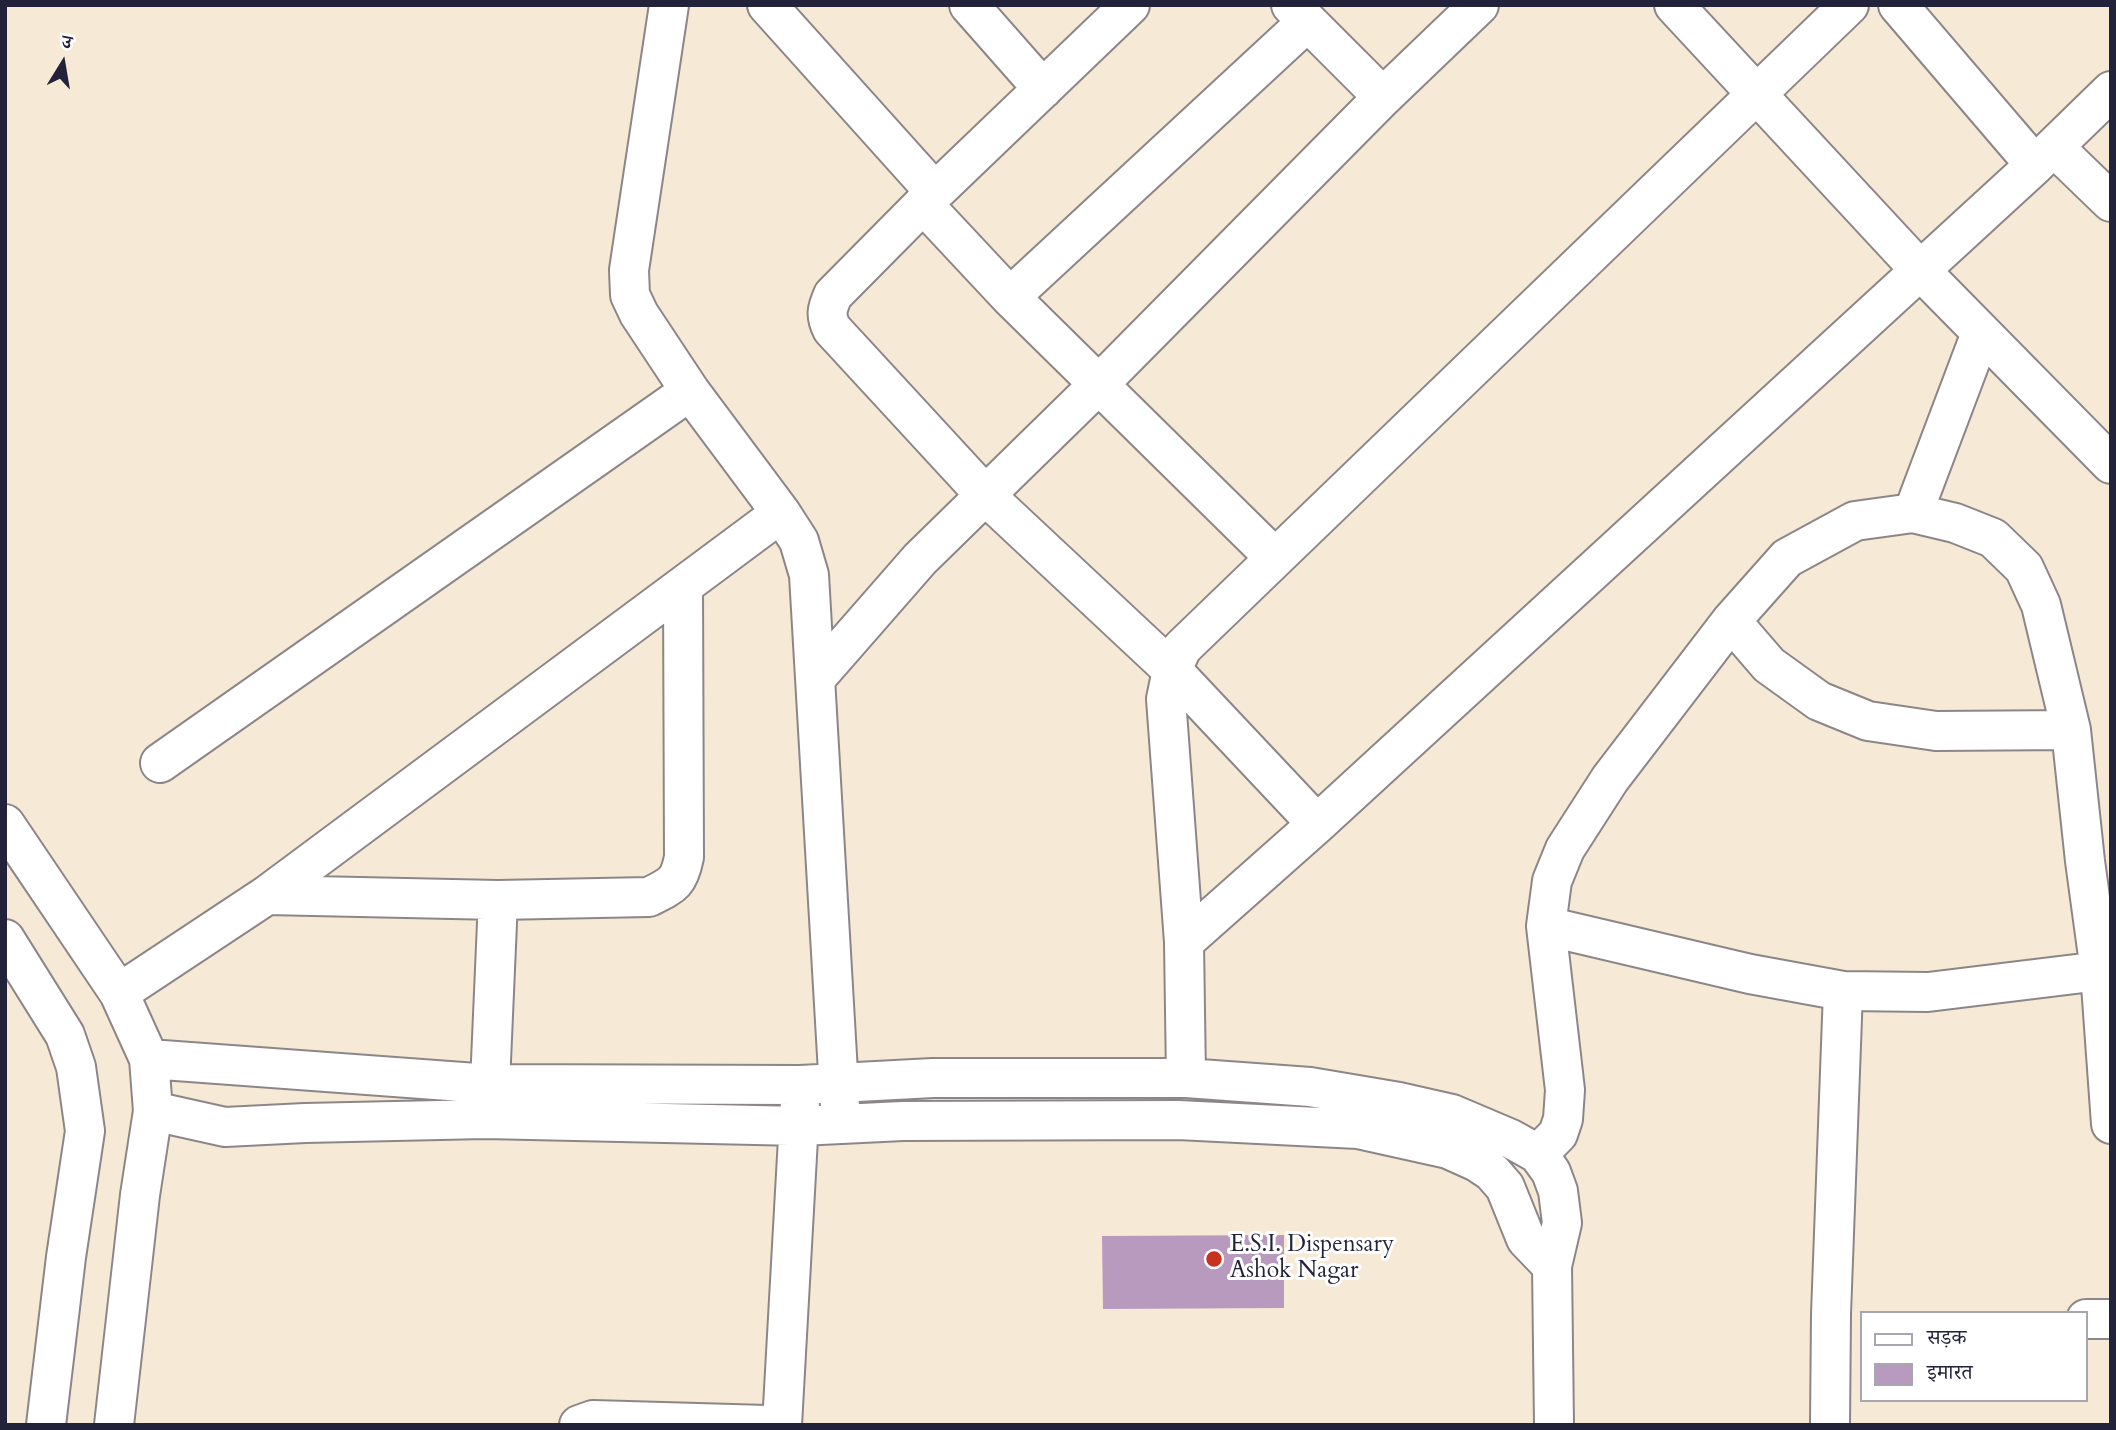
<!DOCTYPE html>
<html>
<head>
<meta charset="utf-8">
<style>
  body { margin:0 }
  #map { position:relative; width:2116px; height:1430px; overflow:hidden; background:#f6ead6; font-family:Cardo,"Noto Serif Devanagari",serif }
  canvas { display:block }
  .frame { position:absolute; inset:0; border:7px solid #22223b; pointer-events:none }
  .legend { position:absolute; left:1860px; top:1311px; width:228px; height:91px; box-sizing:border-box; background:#fff; border:2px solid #a7a7b1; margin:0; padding:9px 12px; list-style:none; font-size:21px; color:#22223b }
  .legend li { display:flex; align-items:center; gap:14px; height:35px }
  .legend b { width:35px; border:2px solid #a7a7b1 }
  .north { position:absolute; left:28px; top:28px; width:70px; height:70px; -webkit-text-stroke:5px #fff; paint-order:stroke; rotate:11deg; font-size:19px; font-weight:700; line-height:28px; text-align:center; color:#22223b }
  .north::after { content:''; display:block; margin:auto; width:24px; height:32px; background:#22223b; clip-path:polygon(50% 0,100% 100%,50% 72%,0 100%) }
</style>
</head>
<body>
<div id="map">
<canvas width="2116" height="1430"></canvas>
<div class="frame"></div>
<ul class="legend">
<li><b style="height:9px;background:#fff"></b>सड़क</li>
<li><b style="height:19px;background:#b99abf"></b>इमारत</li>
</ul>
<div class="north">उ</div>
</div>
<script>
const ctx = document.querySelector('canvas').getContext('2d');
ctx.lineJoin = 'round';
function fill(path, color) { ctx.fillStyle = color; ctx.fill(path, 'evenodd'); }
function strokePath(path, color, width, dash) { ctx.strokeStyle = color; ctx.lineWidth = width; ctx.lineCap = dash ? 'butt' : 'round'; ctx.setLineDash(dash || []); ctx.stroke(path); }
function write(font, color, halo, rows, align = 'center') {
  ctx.font = font + ' Cardo,serif'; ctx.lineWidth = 6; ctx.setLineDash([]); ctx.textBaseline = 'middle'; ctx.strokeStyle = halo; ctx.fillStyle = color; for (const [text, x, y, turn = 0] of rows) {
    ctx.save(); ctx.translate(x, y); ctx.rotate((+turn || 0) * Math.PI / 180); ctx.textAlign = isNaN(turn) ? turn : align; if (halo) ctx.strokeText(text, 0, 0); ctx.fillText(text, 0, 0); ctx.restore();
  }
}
fill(new Path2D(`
  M1284,1235V1308L1103,1309L1102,1236Z`), '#b99abf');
const minor = new Path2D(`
  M669,5L629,270L630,295L639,314L690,391L781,513L799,541L809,575L840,1107
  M767,5L935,192
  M969,5L1043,89
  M1130,5L935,192L833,295C827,309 825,315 832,329L986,496L1172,670L1317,824
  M1291,5L1383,97
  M1674,5L1919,269L2111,464
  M1898,5L2035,165
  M2054,147L2111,202
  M923,204L1010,297L1274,557
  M1010,297L1307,22
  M1913,513L1981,333
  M1731,621L1769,665L1819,701L1868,721L1936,731L2071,730
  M816,678L920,559L1099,384L1383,97L1479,5
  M160,763L690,391
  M5,824L119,993L149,1059L153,1111L140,1195L114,1425
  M267,895L498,900L649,897C673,885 679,883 684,857L683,588
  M1546,926L1750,974L1843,991L1928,992L2100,971
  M5,939L65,1035L76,1067L85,1131L66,1257L46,1425
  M1184,942L1317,824L2035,165L2111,91
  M119,993L267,895L781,513
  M149,1059L490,1084L800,1085L933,1078H1186L1310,1087L1399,1102L1452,1114L1511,1139L1538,1154L1551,1172L1558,1191L1562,1223L1552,1266L1554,1425
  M1186,1078L1184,942L1166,699L1172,670L1182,648L1849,5
  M490,1084L498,900
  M153,1111L225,1127L305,1123L485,1119L800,1126L903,1121L1178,1120L1358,1129L1448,1149L1477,1162L1492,1172L1505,1187L1526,1239L1552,1266
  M1538,1154L1558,1134L1563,1119L1565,1090L1546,926L1552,881L1565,849L1610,779L1731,621L1787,558L1855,521L1913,513L1955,523L1993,538L2024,568L2041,605L2071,730L2085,861L2100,971L2111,1124
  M2086,1319H2111
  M579,1425L593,1420L767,1425
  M782,1425L800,1102
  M1830,1425L1831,1314L1843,991`);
strokePath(minor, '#8c8688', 42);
strokePath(minor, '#fff', 38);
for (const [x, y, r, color] of [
  [1214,1259,9,"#c8321e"]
]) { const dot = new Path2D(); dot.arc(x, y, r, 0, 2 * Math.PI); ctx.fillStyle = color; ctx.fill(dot); strokePath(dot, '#fff', 2.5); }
write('23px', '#22223b', '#fff', [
  ["E.S.I. Dispensary",1230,1246],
  ["Ashok Nagar",1230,1272]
], 'left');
</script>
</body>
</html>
